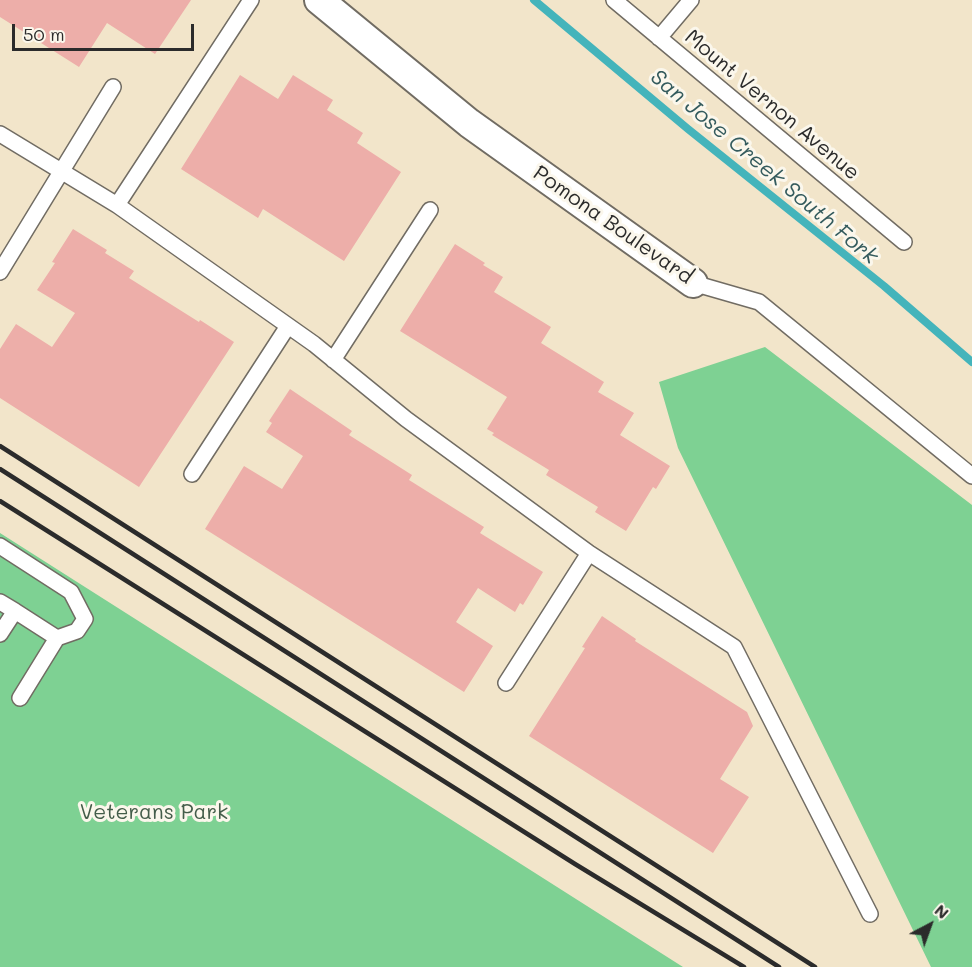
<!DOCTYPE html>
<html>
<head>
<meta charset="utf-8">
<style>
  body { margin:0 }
  #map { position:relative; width:972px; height:967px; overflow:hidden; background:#f2e5ca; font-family:Mali,sans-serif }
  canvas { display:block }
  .north { position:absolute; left:900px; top:895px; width:60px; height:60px; -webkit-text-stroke:4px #fbf7ec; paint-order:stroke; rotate:41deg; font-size:16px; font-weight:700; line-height:24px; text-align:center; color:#2b2b2b }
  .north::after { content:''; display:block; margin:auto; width:21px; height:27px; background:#2b2b2b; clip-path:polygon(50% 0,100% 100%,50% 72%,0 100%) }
  .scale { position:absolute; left:12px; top:24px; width:182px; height:27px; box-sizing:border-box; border:3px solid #2b2b2b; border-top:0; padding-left:8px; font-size:18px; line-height:21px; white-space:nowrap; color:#2b2b2b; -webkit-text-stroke:4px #fbf7ec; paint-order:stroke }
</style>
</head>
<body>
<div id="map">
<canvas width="972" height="967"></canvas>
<div class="north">N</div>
<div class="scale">50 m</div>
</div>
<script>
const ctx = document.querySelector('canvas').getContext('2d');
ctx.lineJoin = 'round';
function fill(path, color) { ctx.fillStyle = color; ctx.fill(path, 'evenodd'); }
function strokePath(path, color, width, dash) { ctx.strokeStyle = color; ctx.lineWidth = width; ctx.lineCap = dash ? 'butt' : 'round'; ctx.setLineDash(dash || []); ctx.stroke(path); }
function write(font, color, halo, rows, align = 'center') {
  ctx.font = font + ' Mali,sans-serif'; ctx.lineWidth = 6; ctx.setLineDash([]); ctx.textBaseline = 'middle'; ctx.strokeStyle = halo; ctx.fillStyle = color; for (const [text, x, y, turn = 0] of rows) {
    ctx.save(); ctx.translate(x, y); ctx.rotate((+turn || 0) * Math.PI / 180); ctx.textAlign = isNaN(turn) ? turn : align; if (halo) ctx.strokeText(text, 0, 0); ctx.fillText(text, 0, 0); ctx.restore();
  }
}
fill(new Path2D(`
  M765,347L972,505V967H931L678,448L659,382Z
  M0,533L683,967H0Z`), '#7ed193');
strokePath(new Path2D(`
  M534,0L688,129L884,286L972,362`), '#44b4bb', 8);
fill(new Path2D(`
  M0,0H191L155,54L107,23L79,67L0,17Z
  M240,75L278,99L293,75L333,100L327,110L363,133L357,143L401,172L344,261L263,209L258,218L181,169Z
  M73,229L107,250L105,253L134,271L129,278L199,322L200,320L234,342L139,487L0,398V349L16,324L52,347L75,313L37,290L55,263L52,262Z
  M455,244L485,263L483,265L503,277L494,292L551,327L541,343L604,382L598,392L634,413L620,435L670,466L656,489L653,487L626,531L595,512L598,507L546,475L549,470L492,435L494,433L487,429L507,397L400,331Z
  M290,389L352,431L349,435L412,475L409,480L484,527L480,533L543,572L523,605L520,603L515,612L478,588L456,622L493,646L464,692L205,529L244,466L282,489L303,456L266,432L272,423L269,421Z
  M602,616L636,639L635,641L747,712L753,726L720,779L749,797L713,853L529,736L585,648L582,647Z`), '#edaea9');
const service = new Path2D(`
  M251,0L117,205L314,344L406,419L589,553L734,647L870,914
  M614,0L904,242
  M659,38L691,0
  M0,134L117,205
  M0,272L113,87
  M693,283L759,302L972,476
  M333,360L430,210
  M192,474L288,326
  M0,546L71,592L85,619L77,631L57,638L20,698
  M0,602L15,611L0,634
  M15,611L57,638
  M506,683L589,553`);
const minor = new Path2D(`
  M319,0L469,123L693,283`);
strokePath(service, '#716c63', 18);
strokePath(minor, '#716c63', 32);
strokePath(service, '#fff', 15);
strokePath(minor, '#fff', 28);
strokePath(new Path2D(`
  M0,446L815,967
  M0,469L779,967
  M0,501L575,864L744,967`), '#2b2b2b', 4.5);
write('21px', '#2b2b2b', '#fbf7ec', [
  ["Mount Vernon Avenue",772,105,40],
  ["Pomona Boulevard",613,225,35]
]);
write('21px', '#445d4a', '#fbf7ec', [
  ["Veterans Park",154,813]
]);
write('italic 22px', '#345b5d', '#fbf7ec', [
  ["San Jose Creek South Fork",764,167,40]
]);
</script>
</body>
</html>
